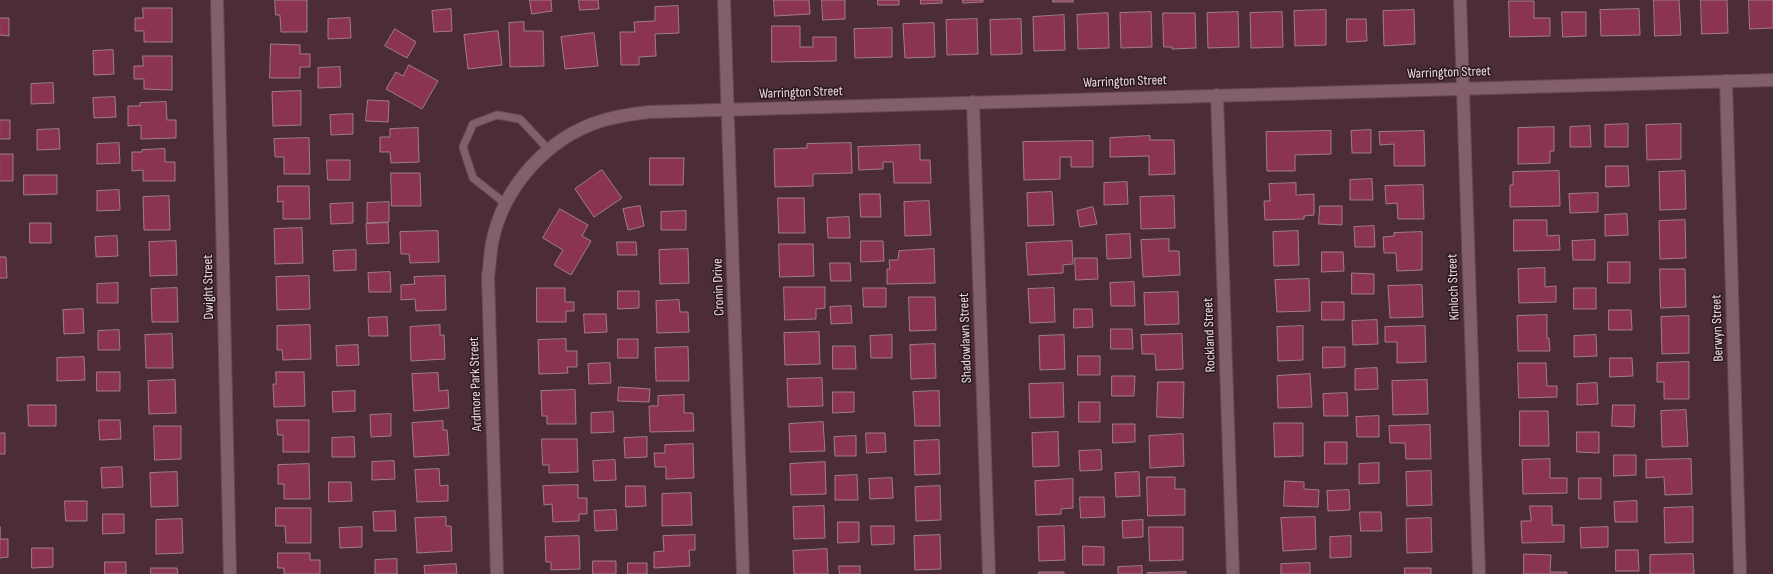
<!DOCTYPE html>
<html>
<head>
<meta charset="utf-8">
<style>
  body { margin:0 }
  canvas { display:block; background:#4c2c35 }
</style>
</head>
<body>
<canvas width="1773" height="574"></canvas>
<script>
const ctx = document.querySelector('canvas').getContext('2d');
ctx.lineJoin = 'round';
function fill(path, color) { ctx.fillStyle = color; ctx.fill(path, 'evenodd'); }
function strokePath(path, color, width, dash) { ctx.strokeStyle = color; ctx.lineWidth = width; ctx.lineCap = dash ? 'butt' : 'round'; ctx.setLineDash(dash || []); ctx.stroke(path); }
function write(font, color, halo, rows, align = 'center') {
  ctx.font = font + ' "Sofia Sans Condensed",sans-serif'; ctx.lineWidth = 3; ctx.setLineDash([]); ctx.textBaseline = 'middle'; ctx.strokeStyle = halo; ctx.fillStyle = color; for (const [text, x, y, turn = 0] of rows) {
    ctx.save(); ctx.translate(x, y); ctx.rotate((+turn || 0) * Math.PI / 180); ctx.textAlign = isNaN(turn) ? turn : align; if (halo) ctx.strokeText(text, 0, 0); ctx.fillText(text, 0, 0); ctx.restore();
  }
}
const building = new Path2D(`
  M275,0H307V32H281L280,15H276Z
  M530,0H551L552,11L532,14Z
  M579,0H598L599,9L580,10Z
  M774,0H809L810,14L775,16Z
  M822,0H845V19L823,20Z
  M878,0H899V5H878Z
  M921,0H942V3L921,4Z
  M963,0H983V2L963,3Z
  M1053,0H1073V2H1053Z
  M1654,0H1679L1681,35L1655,36Z
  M1701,0H1727L1728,33L1702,34Z
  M1749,0H1773V28L1750,29Z
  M1509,1H1534V18H1550V36L1510,37Z
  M678,6L679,33L655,34L656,56L639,57V65H621L620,32H635L634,22L655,21V7Z
  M143,8H172V42H144V31H135V18H143Z
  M451,9L452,31L434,32L432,11Z
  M1639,9L1640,35L1601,36L1600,10Z
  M1326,10V45L1295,46L1294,11Z
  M1414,10L1415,44L1384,46L1383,11Z
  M1151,12L1152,47L1121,48L1120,13Z
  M1238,12L1239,47L1208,48L1207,13Z
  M1282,12L1283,47L1251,48L1250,13Z
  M1562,12H1586V36L1563,37Z
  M1108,13L1109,48L1078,49L1077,15Z
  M1163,13H1195L1196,48L1172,49V47H1164Z
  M1064,15L1065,50L1034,51L1033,17Z
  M0,18H9V36L0,35Z
  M350,18L351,38L328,39V19Z
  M977,19L978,54L947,55L946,20Z
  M1021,19L1022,54L991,55L990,20Z
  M1347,19H1366L1367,41L1347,42Z
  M524,22V31H543L544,66L510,67L509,23Z
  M934,23L935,57L905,58L903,24Z
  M772,26H800V47H813V37H836V61L772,62Z
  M892,28V57L855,58L854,29Z
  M395,29L416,42L407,58L385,46Z
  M498,31L502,65L468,69L464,35Z
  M594,33L598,66L565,69L561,37Z
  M271,44L300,45V54H310V67H300V78H270Z
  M113,50L114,74L94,75L93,51Z
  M143,56H172V90L144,89V79H134V66H143Z
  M409,65L438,81L422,109L386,89L396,72L403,76Z
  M340,67L341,87L318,88V68Z
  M53,83L54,103L31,104V84Z
  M301,91V125L273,126L272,92Z
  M115,97L116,117L94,118L93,98Z
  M368,100L389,101L388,122L366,121Z
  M166,102L167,120H176V138L141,139V125L128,126V106H140V103Z
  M353,114V134L331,135L330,115Z
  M0,120H10V139H0Z
  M1628,124V147H1605V125Z
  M1681,124V159L1647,160L1646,125Z
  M1590,126L1591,147H1570V127Z
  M1554,127V151H1550V163L1518,164V128Z
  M418,128L419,162L391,163L390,152H380V137H390V129Z
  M59,129L60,149L37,150V130Z
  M1371,130V153H1352L1351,131Z
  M1331,131V154L1295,155V171H1267L1266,132Z
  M1424,131L1425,166H1394V144L1380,145L1379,132Z
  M1150,136V140H1174L1175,174L1149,175V156L1110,157V138Z
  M309,138L310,174H284V157H275L274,139Z
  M1093,141V167H1071V157H1060V179L1024,180L1023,142Z
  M119,143L120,163L97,164V144Z
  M851,143L852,173L813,174V186L775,187L774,149L807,148V144Z
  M920,145V160H930L931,183H894L893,162H883V169L859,170L858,147Z
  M165,149V162H175V181H143V170L132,171V152H142V150Z
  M0,154H13V181H0Z
  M650,158H684L683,185H650Z
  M327,160H350V180H328Z
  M1606,166H1628L1629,186L1606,187Z
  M602,170L622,198L594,217L575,189Z
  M1559,171L1560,206L1510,207V185H1513V172Z
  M1685,171L1686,209L1660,210L1659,172Z
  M391,173H420L421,206H392Z
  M24,175H57V194L24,195Z
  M1372,179L1373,200H1350V180Z
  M1127,182L1128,204L1104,205V183Z
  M1296,183V195L1314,194V215L1304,216V219L1265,220L1264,201H1270L1269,184Z
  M1423,185L1424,219H1398L1397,203L1386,204L1385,186Z
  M278,186H309L310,219H283V201L278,202Z
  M119,190L120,210L97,211V191Z
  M1052,192L1054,225L1028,226L1027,193Z
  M1598,193V212L1570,213L1569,194Z
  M860,194H880L881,217H861Z
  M169,196L170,230H144L143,197Z
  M1174,196L1175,228L1141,229L1140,197Z
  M778,198H804L805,233H779Z
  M929,201L931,235L905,236L904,202Z
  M389,202V222L367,223V203Z
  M353,203V223L331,224L330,204Z
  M640,206L644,226L628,230L623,209Z
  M1320,206H1342V225L1319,224Z
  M1093,207L1097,224L1080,227L1077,211Z
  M560,209L588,225L582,236L591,241L571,275L554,265L563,250L543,238Z
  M686,211V230H661V212Z
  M1627,214L1628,235L1605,236V215Z
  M849,217L850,238H828L827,218Z
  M1514,220H1547V236L1559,235L1560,250L1514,251Z
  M1685,220L1686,258L1660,259L1659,221Z
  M30,223H51V243H30Z
  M388,223L389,243L367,244L366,224Z
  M1374,226L1375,247H1355L1354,227Z
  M302,228L303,263L275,264L274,229Z
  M438,231L439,262L410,263L409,254H401L400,232Z
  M1298,231L1299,265L1274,266L1273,232Z
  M1422,232V270L1397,271L1396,253H1384L1383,237L1394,236V233Z
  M1130,234L1131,258L1107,259L1106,235Z
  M117,236L118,256L96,257L95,237Z
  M1169,239V251H1179L1180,275L1143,277L1141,240Z
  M1595,240V260H1573L1572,241Z
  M176,241L177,275L150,276L149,242Z
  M861,241H883L884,261L861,262Z
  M1072,241L1073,264L1063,265V273L1028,275L1026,243Z
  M617,242H636L637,255H618Z
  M779,244H813L814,276L780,277Z
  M688,249L689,283L660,284L659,250Z
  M934,249L935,283L887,284V269H890L889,260H898L899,251Z
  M356,250V270L334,271L333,251Z
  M1322,252H1343L1344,271L1322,272Z
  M0,257H6L7,278H0Z
  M1075,258H1097L1098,279L1076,280Z
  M1608,262H1630V283H1608Z
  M830,263H850L851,281H831Z
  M1545,268V287L1556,286V302L1519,303L1518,269Z
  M1660,269H1685L1686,307L1661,308Z
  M390,272L391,292H369L368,273Z
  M1352,273L1374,274V294H1352Z
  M309,276L310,309L277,310L276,277Z
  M445,276L446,310L416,311L415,299L401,300V285L415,284L414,277Z
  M1309,279L1310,311L1277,312L1275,280Z
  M1134,282L1135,306H1111L1110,283Z
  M118,283V303H97V284Z
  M1422,285L1423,317L1390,318L1388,286Z
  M784,287H825V308L816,309V319L785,320Z
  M177,288L178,322H152L151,289Z
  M537,288H565V302H574V311H566V322H537Z
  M863,288H886V307H864Z
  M1054,288L1055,322L1030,323L1028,289Z
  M1574,288H1596V309H1574Z
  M618,291H639V308L618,309Z
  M1178,292L1179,324L1145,325L1144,293Z
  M909,297H935L936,330L910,331Z
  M679,300L680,312H688L689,332L657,333L656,301Z
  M1322,302H1344V320H1322Z
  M851,306L852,323L831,324L830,307Z
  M83,309L84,333L64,334L63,310Z
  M1074,309H1092L1093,327L1074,328Z
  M1609,310H1631L1632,330H1609Z
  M584,314H606L607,332L585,333Z
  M1547,315V338H1549L1550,351H1518L1517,316Z
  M1689,316V353L1662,354L1661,317Z
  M387,317L388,336H369L368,318Z
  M1377,320L1378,344L1353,345L1352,321Z
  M310,325L311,359L283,360L282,350H277V326Z
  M440,325V335H444L445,359L411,361L410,327Z
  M1303,326V360L1278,361L1277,327Z
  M1425,326L1426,362L1397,363V342H1385V327Z
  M1111,329H1132L1133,349H1111Z
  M119,330L120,350H98V331Z
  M819,332L820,364L785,365L784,333Z
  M172,334L173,368H146L145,335Z
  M1182,334L1183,369L1156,370L1155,354H1142L1141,335Z
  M892,335V358H871L870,336Z
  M1064,335L1065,369L1040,370L1039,336Z
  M1596,335L1597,356L1574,357V336Z
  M566,339V351H577V367H567L568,373L539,374L538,340Z
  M618,339H638V358H618Z
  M935,344L936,378L911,379L910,345Z
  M358,345L359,365L337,366L336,346Z
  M833,346H855L856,369H833Z
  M688,347L689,381H656L655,348Z
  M1323,347H1345V367L1323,368Z
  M1078,356H1100V375H1078Z
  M84,357L85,380L57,381V358Z
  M1610,358H1632L1633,376L1610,377Z
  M1689,362V399H1664V382H1657V363Z
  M610,363L611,383L589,384L588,364Z
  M1518,363H1546L1547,386H1557V397L1519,398Z
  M1377,368L1378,389L1355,390V369Z
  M97,372H120V391H97Z
  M276,372H304L305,406L274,407L273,384H276Z
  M438,373L439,391L448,390L449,408L414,411L412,374Z
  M1310,374L1312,407L1278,408L1277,376Z
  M1112,376H1135L1134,396H1112Z
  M822,378L823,406L788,407L787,379Z
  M175,380L176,413L149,414L148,381Z
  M1427,380L1428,414L1393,415L1392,381Z
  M1158,382H1184L1183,418L1157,417Z
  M1063,383L1064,417L1030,418L1029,384Z
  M1597,383L1598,404L1577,405V384Z
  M619,387L650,389L649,402L618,401Z
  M575,390L576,424H547V416H542L541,391Z
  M355,391V411L333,412L332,392Z
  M939,391L940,426H915L913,392Z
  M833,392H854V412L833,413Z
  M1347,393L1348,416H1324L1323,394Z
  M684,395V413H693L694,431L650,432L649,406H658V396Z
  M1079,402H1100V422H1079Z
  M28,405H56V426H29Z
  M1613,405H1635L1634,427L1612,426Z
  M1686,410L1688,446L1662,447L1661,411Z
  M1520,411H1548L1549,446H1520Z
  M613,412L614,432L591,433V413Z
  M391,414V436L371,437L370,415Z
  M1379,416V437H1357L1356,417Z
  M99,420H120L121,439L100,440Z
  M277,420H309V452H283V435H278Z
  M443,421V430H447L449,455L414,457L412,423Z
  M823,422L825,451L790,452L789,424Z
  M1274,423H1303V456L1275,457Z
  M1113,424H1135V442L1113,443Z
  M1430,425L1431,459H1406L1405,443H1390L1389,426Z
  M154,426H181V459L155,460Z
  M1058,432L1059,466L1033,467L1032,433Z
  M1577,432H1599V453L1577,452Z
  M0,433H5V454H0Z
  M866,433H885L886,452L867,453Z
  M1183,434L1184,466L1150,468L1149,436Z
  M856,436V456H835L834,437Z
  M354,437L355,457H332V438Z
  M647,437V457L625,458L624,438Z
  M542,439H577L578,472L549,473V465H543Z
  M939,440L940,474L915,475L914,441Z
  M1325,442H1347V464H1325Z
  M693,444L694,478L666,479V467H655L654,453H665V445Z
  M1101,450L1102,470L1080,471L1079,451Z
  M1614,455H1636V475L1614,476Z
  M1550,459V478H1567V493L1523,494L1522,460Z
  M1691,459L1692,494L1665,495L1664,477L1646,478V460Z
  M615,460L616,480L594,481L593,461Z
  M394,461L395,479L372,480V462Z
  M825,462L826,494L791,495L790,464Z
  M1379,463V483L1359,484V464Z
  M309,464L310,499H284V484H278V465Z
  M122,467L123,487L102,488L101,468Z
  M439,469L440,486L448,485V501L417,502L415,470Z
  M1431,471L1432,505L1407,506L1406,472Z
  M177,472L178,506L151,507L150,473Z
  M1139,472L1140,496L1116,497L1115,473Z
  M857,475L858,500H835V476Z
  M1147,477H1175V489H1185V515L1148,516Z
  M892,478L893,498L870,499L869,479Z
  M1579,478H1601V499H1579Z
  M1073,479V508L1061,509V514L1036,515L1035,481Z
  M1285,481L1304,482V489L1319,490L1318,507L1284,506Z
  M329,482H351L352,501L329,502Z
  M578,485V498H587V514H579V521L553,522L552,504L544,505L543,486Z
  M626,486H645L646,506L626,507Z
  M940,486L941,520L916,521L915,487Z
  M1349,490L1350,510L1328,511L1327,491Z
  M691,493L692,525L662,526V494Z
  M1080,497H1104L1105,517L1081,518Z
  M65,501H87V521H66Z
  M1637,501V522H1615L1614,502Z
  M824,506L825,538L794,539L793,507Z
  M1530,506H1552V525H1564V542L1522,543L1521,521H1531Z
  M1693,507V542L1665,543L1664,508Z
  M276,508H311V543H286L285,526H276Z
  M616,510L617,530L595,531L594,511Z
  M395,511L396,531H374L373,512Z
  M1360,512H1381L1382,531H1361Z
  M103,514H124V533L103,534Z
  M446,517V526H451L452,551L417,553L415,518Z
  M1315,517L1316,549L1283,551L1281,518Z
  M1431,518L1432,552L1407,553L1406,519Z
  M182,519L183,553L156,554V520Z
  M1143,520V537L1123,538L1122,521Z
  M838,522H859V542L838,543Z
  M871,526H894V544L872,545Z
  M1064,526L1065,560L1039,561L1038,527Z
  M0,527V539H8V557L0,558Z
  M362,527V547L340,548L339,528Z
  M1149,527H1183V560L1150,561Z
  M1608,527V547L1581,548L1580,528Z
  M695,535V550H689L690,566L654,568V552L664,551L663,536Z
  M940,535L941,569L915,570L914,536Z
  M579,536L580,569L551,570V562H546L545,537Z
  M1351,536V557L1330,558V537Z
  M1083,546L1104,547V565H1083Z
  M32,548H53V567L32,568Z
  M827,549L828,574H794L793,551Z
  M1616,550H1638L1639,571H1616Z
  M278,553H310V560H320V574H284V568H278Z
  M1524,554L1551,555L1550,572H1567V574H1524Z
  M1693,554L1694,574H1650V555Z
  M397,559V574H375V560Z
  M593,561H616V574H593Z
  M105,562H126V574H105Z
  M628,563H647V574H628Z
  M1310,563V574H1281V564Z
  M456,564L457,574H425L424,566Z
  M839,566H860V574H840Z
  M1142,566V574H1118V567Z
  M151,568H177L178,574H151Z
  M1405,568H1431V574H1405Z
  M1039,572H1064V574H1039Z
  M1186,572V574H1147V573Z`);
fill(building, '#8a3452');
strokePath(building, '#a27c86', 1);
const lane = new Path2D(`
  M506,204L473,178L463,147L473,124L497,115L520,119L549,150`);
const street = new Path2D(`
  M217,0L230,574
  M724,0L743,574
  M1460,0L1479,574
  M1726,81L1740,574
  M1217,95L1233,574
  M973,102L989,574
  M497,574L488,276C490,265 490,254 492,243C503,187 547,138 601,121C617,116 633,114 649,112L1773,80`);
strokePath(lane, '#664a53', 9);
strokePath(street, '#664a53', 14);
strokePath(lane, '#835f69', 7);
strokePath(street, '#835f69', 12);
write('14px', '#edd8dd', '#28191e', [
  ["Warrington Street",1449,73,-2],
  ["Warrington Street",1125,82,-2],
  ["Warrington Street",801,93,-2],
  ["Dwight Street",209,287,-91],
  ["Cronin Drive",719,287,-92],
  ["Kinloch Street",1454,287,-92],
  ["Berwyn Street",1718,328,-92],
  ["Rockland Street",1210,335,-92],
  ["Shadowlawn Street",966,338,-92],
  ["Ardmore Park Street",476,384,-92]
]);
</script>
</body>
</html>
